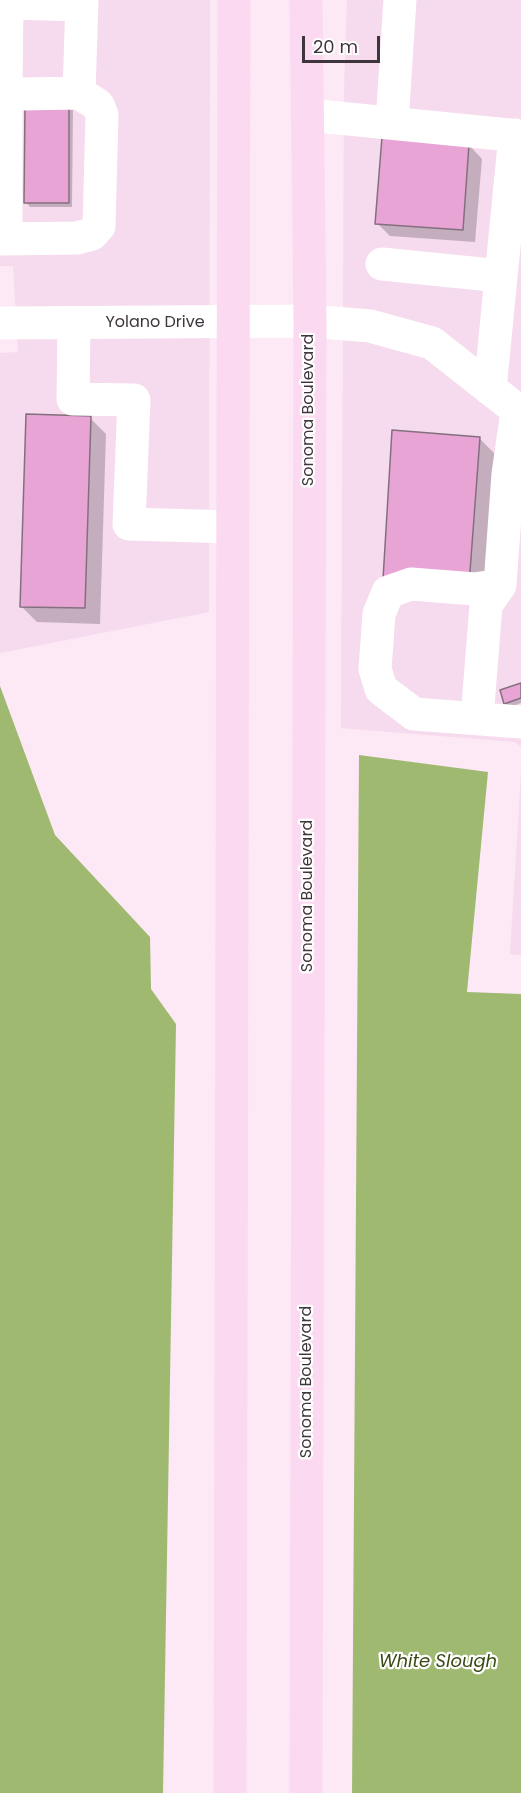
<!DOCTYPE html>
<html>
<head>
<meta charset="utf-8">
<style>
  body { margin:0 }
  #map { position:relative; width:521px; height:1793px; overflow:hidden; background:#fde8f6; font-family:Poppins,sans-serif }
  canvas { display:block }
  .scale { position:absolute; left:302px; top:36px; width:78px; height:27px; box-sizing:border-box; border:3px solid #3e363c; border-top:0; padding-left:8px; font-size:18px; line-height:21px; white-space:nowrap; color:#3e363c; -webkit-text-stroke:4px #fff; paint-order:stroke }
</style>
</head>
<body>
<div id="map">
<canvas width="521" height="1793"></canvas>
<div class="scale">20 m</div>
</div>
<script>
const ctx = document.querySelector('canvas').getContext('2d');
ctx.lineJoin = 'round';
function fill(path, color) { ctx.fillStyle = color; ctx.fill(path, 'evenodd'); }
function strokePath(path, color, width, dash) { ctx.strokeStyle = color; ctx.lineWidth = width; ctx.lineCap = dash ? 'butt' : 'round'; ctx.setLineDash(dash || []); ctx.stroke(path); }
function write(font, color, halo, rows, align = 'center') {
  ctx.font = font + ' Poppins,sans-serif'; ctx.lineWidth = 4.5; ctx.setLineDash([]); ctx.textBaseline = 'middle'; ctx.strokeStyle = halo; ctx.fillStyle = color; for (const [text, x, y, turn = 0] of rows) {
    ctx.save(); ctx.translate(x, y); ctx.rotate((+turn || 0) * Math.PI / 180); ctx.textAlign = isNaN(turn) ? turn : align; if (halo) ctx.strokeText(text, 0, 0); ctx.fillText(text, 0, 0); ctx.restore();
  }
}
fill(new Path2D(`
  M0,0H210L209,612L0,653V353L18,352L13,266H0Z
  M347,0H521V747L515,742L341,728L344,92Z
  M521,773V955L510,954Z`), '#f6daed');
fill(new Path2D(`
  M0,686L55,835L150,937L151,989L176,1024L163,1793H0Z
  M359,755L488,772L467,992L521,994V1793H352Z`), '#9fb971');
fill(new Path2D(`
  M27,105L73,109L72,207H30L26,202Z
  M469,145L482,159L475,242L390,236L377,223Z
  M90,418L106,434L100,624L37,622L21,606Z
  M479,438L495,454L484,600L385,579Z
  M521,684V703L510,707L505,703Z`), '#0003');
const building = new Path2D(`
  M25,103H69V203H24Z
  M382,137L469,144L463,230L375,224Z
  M26,414L91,416L85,608L20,607Z
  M392,430L480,437L469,585L383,579Z
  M521,683V698L504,704L500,690Z`);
fill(building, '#e8a4d5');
strokePath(building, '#83707d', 1.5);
strokePath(new Path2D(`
  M0,89H6L7,3L82,5
  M308,115L521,136
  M392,123L400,0
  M0,239H6V89L20,94L79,93L82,0
  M6,239L77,238L92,234L99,226L102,115L98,105L79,93
  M382,264L501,276
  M0,323L310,321L370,326L432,343L521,413
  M74,323L73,399L134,400L129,524L233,527
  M490,389L515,135
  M500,585L475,589L411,584L388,592L379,614L375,669L381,689L414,714L521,722
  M477,718L486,605L500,585L508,474L517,411`), '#fff', 33);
strokePath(new Path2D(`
  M306,0L310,321L306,1793
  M230,1793L234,0`), '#fbd9f1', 33);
write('16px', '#3e363c', '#fff', [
  ["Yolano Drive",155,323],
  ["Sonoma Boulevard",309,410,-90],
  ["Sonoma Boulevard",308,896,-90],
  ["Sonoma Boulevard",307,1382,-90]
]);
write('italic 18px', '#384914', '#fff', [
  ["White Slough",438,1662]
]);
</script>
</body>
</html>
